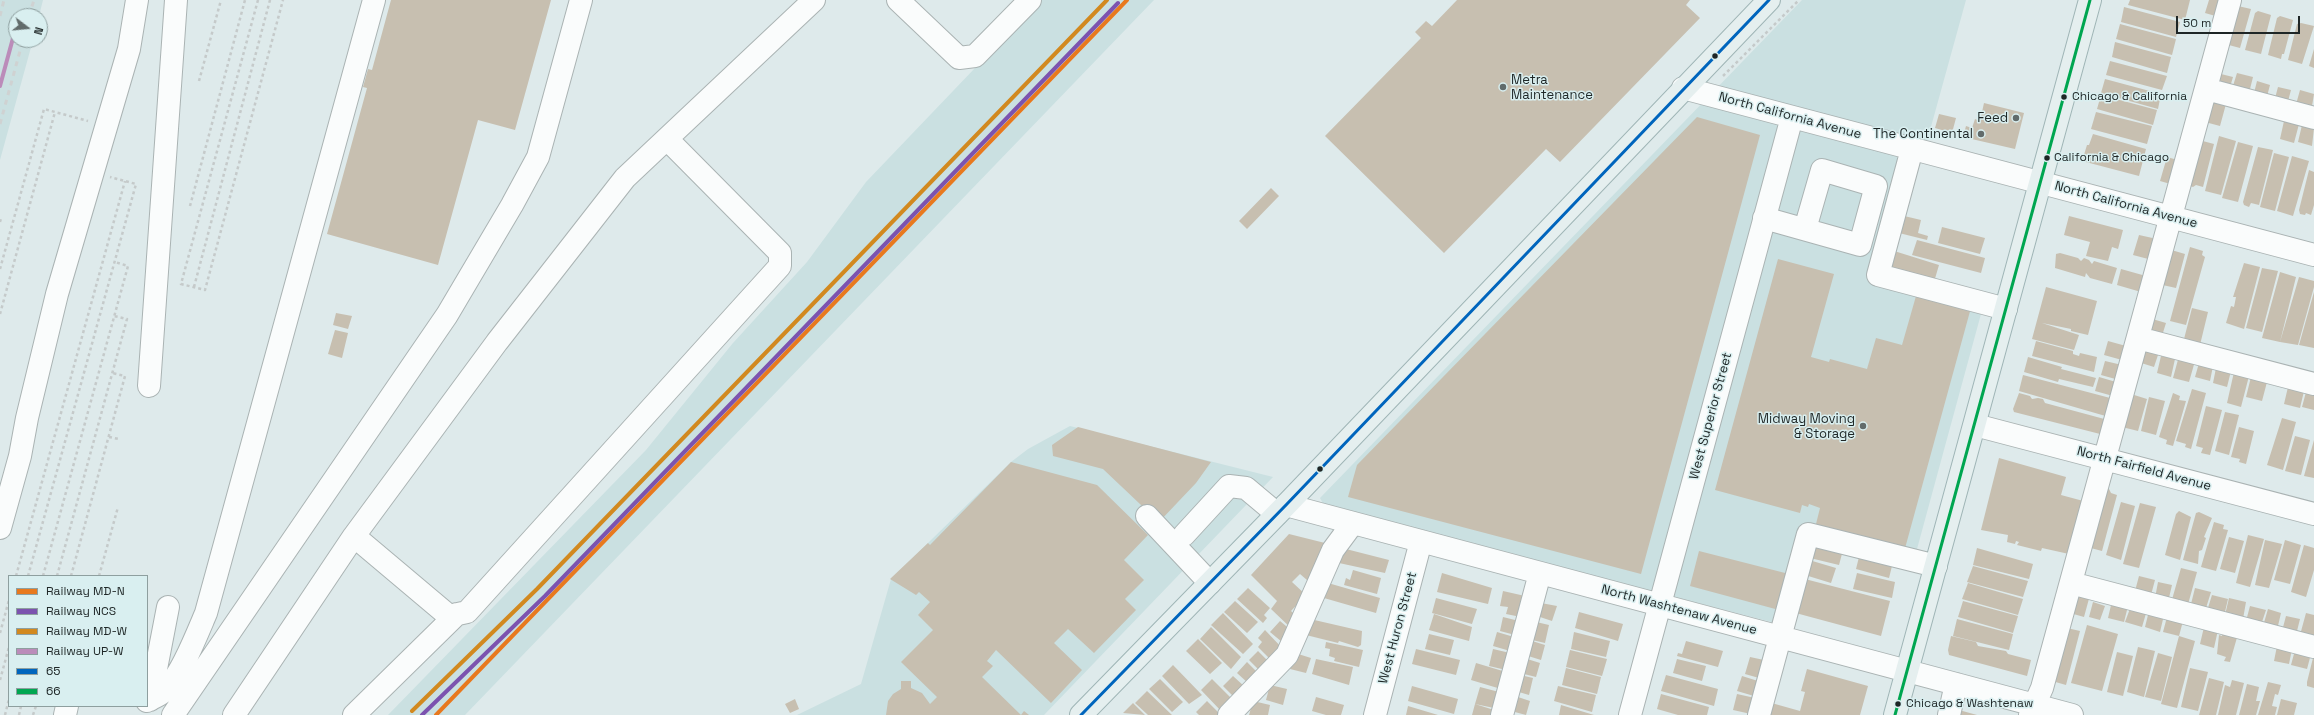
<!DOCTYPE html>
<html>
<head>
<meta charset="utf-8">
<style>
  body { margin:0 }
  #map { position:relative; width:2314px; height:715px; overflow:hidden; background:#deeaeb; font-family:"Space Grotesk",sans-serif }
  canvas { display:block }
  .legend { position:absolute; left:8px; top:575px; width:140px; height:132px; box-sizing:border-box; background:#d9eff0; border:1px solid #8e9f9f; margin:0; padding:5px 7px; list-style:none; font-size:12px; color:#1e2626 }
  .legend li { display:flex; align-items:center; gap:8px; height:20px }
  .legend b { width:20px; border:1px solid #8e9f9f }
  .north { position:absolute; left:8px; top:8px; width:40px; height:40px; box-sizing:border-box; background:#d9eff0; border:1px solid #8e9f9f; border-radius:50%; rotate:106deg; font-size:11px; font-weight:700; line-height:16px; text-align:center; color:#1e2626 }
  .north::after { content:''; display:block; margin:auto; width:14px; height:18px; background:#616b6b; clip-path:polygon(50% 0,100% 100%,50% 72%,0 100%) }
  .scale { position:absolute; left:2176px; top:16px; width:124px; height:18px; box-sizing:border-box; border:2px solid #1e2626; border-top:0; padding-left:5px; font-size:12px; line-height:14px; white-space:nowrap; color:#1e2626; -webkit-text-stroke:3px #d9eff0; paint-order:stroke }
</style>
</head>
<body>
<div id="map">
<canvas width="2314" height="715"></canvas>
<ul class="legend">
<li><b style="height:5px;background:#e8791e"></b>Railway MD-N</li>
<li><b style="height:5px;background:#7c53af"></b>Railway NCS</li>
<li><b style="height:5px;background:#d2891f"></b>Railway MD-W</li>
<li><b style="height:5px;background:#bb8cba"></b>Railway UP-W</li>
<li><b style="height:5px;background:#0065bd"></b>65</li>
<li><b style="height:5px;background:#00a651"></b>66</li>
</ul>
<div class="north">N</div>
<div class="scale">50 m</div>
</div>
<script>
const ctx = document.querySelector('canvas').getContext('2d');
ctx.lineJoin = 'round';
function fill(path, color) { ctx.fillStyle = color; ctx.fill(path, 'evenodd'); }
function strokePath(path, color, width, dash) { ctx.strokeStyle = color; ctx.lineWidth = width; ctx.lineCap = dash ? 'butt' : 'round'; ctx.setLineDash(dash || []); ctx.stroke(path); }
function write(font, color, halo, rows, align = 'center') {
  ctx.font = font + ' "Space Grotesk",sans-serif'; ctx.lineWidth = 3; ctx.setLineDash([]); ctx.textBaseline = 'middle'; ctx.strokeStyle = halo; ctx.fillStyle = color; for (const [text, x, y, turn = 0] of rows) {
    ctx.save(); ctx.translate(x, y); ctx.rotate((+turn || 0) * Math.PI / 180); ctx.textAlign = isNaN(turn) ? turn : align; if (halo) ctx.strokeText(text, 0, 0); ctx.fillText(text, 0, 0); ctx.restore();
  }
}
fill(new Path2D(`
  M0,0H43L39,16H16V40H33L0,160Z
  M1040,0H1154L465,715H388L646,450L733,343L807,262L866,182Z
  M1802,0H1966L1921,163L1909,160L1878,275L1984,303L1914,560L1808,534L1783,625L1325,507L1320,498Z
  M1070,426L1273,477L1044,715H797L861,684L891,579L1011,462L1028,449Z`), '#cae0e1');
fill(new Path2D(`
  M391,0H551L515,130L478,120L438,265L327,234L367,88L363,87L368,69L372,70Z
  M1457,0H1690L1686,5L1700,18L1560,162L1546,149L1444,253L1325,136L1421,38L1415,32L1426,21L1432,26Z
  M2130,0H2190L2185,20L2128,5Z
  M2209,0H2224L2219,17L2205,13Z
  M2238,6L2251,9L2240,48L2225,44Z
  M2124,7L2180,22L2176,37L2121,22Z
  M2258,11L2271,15L2261,54L2245,50L2255,13Z
  M2280,16L2293,20L2284,54H2282L2281,59L2268,55L2277,18Z
  M2301,23L2314,26L2302,64L2288,60L2297,24Z
  M2120,24L2176,39L2172,55L2116,39Z
  M2115,42L2171,57L2167,73L2112,57Z
  M2314,49V68L2309,66Z
  M2110,61L2167,76L2162,90L2106,75Z
  M2217,73L2233,77L2230,87H2214Z
  M2237,73L2253,77L2249,93L2232,89Z
  M2105,79L2161,94L2158,109L2101,93Z
  M2257,81L2270,85L2266,100L2253,97Z
  M2278,87L2291,90L2287,105L2274,102Z
  M2300,90L2314,94L2311,112L2295,108Z
  M2101,95L2157,110L2153,125L2097,109Z
  M2211,100L2226,104L2220,126L2205,122Z
  M1984,103L2024,113L2015,149L1963,137L1966,126L1972,128L1975,119L1980,121Z
  M2096,112L2152,126L2147,144L2091,129Z
  M1939,114L1956,118L1952,133L1935,128Z
  M1697,117L1760,135L1641,574L1348,497L1357,465Z
  M2284,121L2299,124L2294,143L2280,139Z
  M2302,125L2314,128L2312,146L2298,142Z
  M2093,134L2146,149L2139,176L2082,161L2087,145H2089Z
  M2219,136L2236,141L2221,195L2205,191Z
  M2199,140L2214,144L2203,187L2196,185L2193,187L2190,186Z
  M2238,142L2253,146L2238,202L2222,198Z
  M2258,147L2273,150L2259,205L2251,203L2249,207L2244,205L2243,202Z
  M2274,153L2289,157L2275,211L2260,207Z
  M2292,156L2309,161L2293,216L2277,211Z
  M2167,157L2181,161L2174,185L2160,181Z
  M2309,170L2314,172V205L2311,215L2306,213L2305,215L2300,214L2299,210Z
  M1271,188L1279,196L1247,229L1239,221Z
  M1900,215L1921,220L1918,233L1928,236L1927,240L1895,232Z
  M2069,216L2123,230L2118,249L2112,247L2108,261L2086,256L2090,242L2064,235Z
  M1942,227L1985,238L1980,254L1938,243Z
  M2139,235L2157,239L2152,260L2133,255Z
  M1917,240L1985,258L1981,273L1912,255Z
  M2190,247L2203,251L2202,255L2205,257L2186,325L2170,321Z
  M2168,249L2185,254L2176,288L2158,284Z
  M1891,250L1939,265L1934,282L1886,267Z
  M2060,253L2078,258L2081,261L2084,258L2089,260L2092,264L2094,261L2117,268L2112,284L2090,278L2086,273L2085,277L2055,268L2056,254Z
  M1778,259L1834,274L1811,357L1829,362L1830,359L1867,369L1876,338L1902,345L1918,289L1972,304L1904,552L1815,528L1820,508L1809,504L1808,507L1802,505L1800,513L1715,490Z
  M2244,263L2260,267L2244,329L2226,323L2231,306L2234,307L2236,297H2233Z
  M2262,268L2278,271L2262,332L2246,328Z
  M2121,269L2146,276L2141,292L2117,285Z
  M2280,272L2296,277L2280,342L2262,338Z
  M2299,277L2314,281V287L2298,345L2280,342Z
  M2046,287L2097,301L2088,335L2071,331V329L2042,323L2079,335L2074,350L2032,339Z
  M2314,292V348L2299,345Z
  M2192,308L2208,312L2199,349L2184,339Z
  M336,313L352,316L348,329L333,325Z
  M2149,318L2166,323L2161,339L2144,334Z
  M335,330L348,333L342,358L328,354Z
  M2036,341L2073,351V354L2079,356L2080,353L2097,357L2094,372L2032,356Z
  M2108,341L2126,346L2122,360L2104,355Z
  M2142,347L2159,352L2154,367L2138,362Z
  M2161,356L2175,359L2171,377L2157,373Z
  M2179,356L2195,361L2189,382L2173,378Z
  M2028,357L2062,367L2061,369L2096,378L2093,387L2059,379L2058,382L2024,372Z
  M2105,361L2122,365L2119,380L2101,375Z
  M2199,363L2213,366L2210,381L2195,377Z
  M2216,368L2231,371L2227,387L2213,383Z
  M2234,372L2249,376L2241,407L2227,403Z
  M2023,375L2114,399L2109,417L2019,391Z
  M2099,377L2116,382L2113,396L2095,391Z
  M2251,377L2267,382L2262,401L2246,397Z
  M2288,387L2304,391L2300,408L2284,404Z
  M2192,389L2206,393L2191,449L2185,447L2186,444L2176,441Z
  M2306,392L2314,394V410L2302,407Z
  M2019,393L2030,396L2032,399L2038,398L2043,399L2045,403L2108,420L2104,435L2014,412L2013,409Z
  M2173,393L2180,396L2179,400L2186,401L2173,446L2166,444L2167,440L2159,437Z
  M2131,394L2147,399L2138,431L2122,427Z
  M2149,397L2165,401L2156,435L2141,431Z
  M2206,406L2222,410L2210,455L2201,453L2203,448L2196,446Z
  M2225,412L2239,415L2229,455L2215,451Z
  M2282,418L2296,422L2283,470L2267,465Z
  M1078,427L1211,462L1196,483L1159,522L1103,469L1053,456L1052,445Z
  M2239,427L2254,431L2246,464L2239,462L2240,459L2231,457Z
  M2295,436L2310,440L2301,475L2285,471Z
  M2314,440V478L2304,476Z
  M1999,458L2066,477L2061,495L2087,502L2069,554L2042,548L2041,551L2017,545L2019,542L2016,541L2015,544L2007,542L2008,535L1981,530Z
  M1011,462L1097,485L1148,535L1124,560L1144,580L1125,599L1136,610L1094,653L1068,629L1054,643L1082,670L1051,703L996,650L987,661L993,666L982,677L1021,715L1024,711L1029,715H886L888,701L893,694L901,689V681H911V688L922,693L930,704L937,697L901,662L933,630L918,615L930,602L919,592L916,595L890,579L928,543L930,545Z
  M2105,488L2109,489L2111,493L2117,495L2102,551L2087,547Z
  M2121,502L2135,506L2121,560L2106,555Z
  M2140,503L2156,507L2139,568L2123,564Z
  M2179,511L2191,517L2180,560L2165,555L2176,514Z
  M2199,512L2212,518L2204,537L2206,538L2202,550L2199,551L2198,564L2183,560L2196,513Z
  M2214,522L2224,525L2223,529L2228,530L2216,571L2201,567Z
  M1289,534L1333,545L1314,586L1300,574L1292,582L1306,595L1291,611L1299,618L1293,630L1271,609L1277,601L1251,575Z
  M2248,535L2264,539L2250,587L2236,583Z
  M2229,537L2244,541L2235,573L2220,569Z
  M2265,540L2282,544L2269,588L2255,585Z
  M2285,540L2301,545L2290,584L2274,580Z
  M1814,543L1843,550L1839,565L1810,558Z
  M2304,545L2314,548V570L2306,597L2291,592Z
  M1342,548L1389,560L1385,573L1339,563Z
  M1977,548L2033,564L2029,579L1973,565Z
  M1699,551L1789,574L1779,610L1690,586Z
  M1860,553L1893,562L1889,578L1856,569Z
  M1809,560L1836,568L1831,583L1805,575Z
  M1973,566L2028,581L2023,597L1967,582Z
  M2181,568L2197,572L2187,608L2171,603Z
  M1353,570L1381,578L1377,594L1344,585L1346,578L1350,580Z
  M1442,573L1492,588L1488,604L1437,592Z
  M1857,573L1895,582L1892,598L1853,589Z
  M2139,576L2155,580L2151,595L2135,591Z
  M1801,578L1890,601L1881,636L1792,612Z
  M2158,582L2172,585L2168,602L2155,598Z
  M1328,583L1380,598L1376,613L1324,598Z
  M1968,583L2023,599L2018,615L1962,599Z
  M1248,588L1270,608L1264,615L1267,618L1263,623L1237,599Z
  M2195,588L2211,592L2206,608L2191,604Z
  M1503,591L1525,596L1521,617L1506,614L1508,607L1500,606Z
  M2076,592L2090,595L2084,617L2070,613Z
  M2212,595L2228,599L2224,616L2207,611Z
  M1436,598L1477,609L1472,624L1432,613Z
  M2229,598L2246,602L2243,619L2225,615Z
  M1235,601L1258,622L1247,633L1224,612Z
  M1963,601L2018,616L2013,633L1958,617Z
  M2112,601L2128,606L2124,622L2108,618Z
  M2093,602L2105,606L2100,620L2089,617Z
  M1541,603L1557,606L1552,621L1537,616Z
  M2131,606L2147,610L2142,627L2125,622Z
  M2250,606L2266,610L2261,625L2246,621Z
  M2268,609L2281,613L2277,630L2263,626Z
  M2149,611L2164,615L2160,632L2145,627Z
  M1579,612L1623,624L1618,641L1575,628Z
  M1223,613L1253,644L1243,654L1211,625Z
  M2306,613L2314,615V638L2300,635Z
  M1434,614L1472,627L1469,641L1429,630Z
  M2286,616L2300,619L2296,635L2282,631Z
  M1503,617L1519,621L1515,635L1500,631Z
  M2167,617L2183,621L2179,636L2163,632Z
  M1310,619L1362,631L1361,645L1358,647L1339,641L1338,643L1306,635Z
  M1957,619L2013,634L2009,650L1953,636Z
  M1280,621L1292,631L1282,642L1270,632Z
  M1532,621L1549,625L1545,643L1528,639Z
  M2087,625L2118,634L2102,691L2071,683Z
  M1211,627L1241,657L1231,669L1200,639Z
  M2204,627L2218,630L2214,648L2200,644Z
  M2067,628L2080,631L2066,685L2052,681Z
  M1265,630L1284,650L1272,661L1258,647L1262,642L1258,638Z
  M2223,630L2238,634L2230,662L2224,661L2226,657L2217,654L2219,635L2222,636Z
  M1497,632L1514,637L1510,651L1493,646Z
  M1574,632L1610,641L1606,657L1571,649Z
  M1429,634L1454,640L1450,655L1425,649Z
  M1951,636L1976,642L1978,646L2006,651L2008,654L2031,660L2027,676L1949,655L1948,650Z
  M2179,636L2195,641L2177,708L2161,704Z
  M1198,639L1222,663L1210,674L1186,651Z
  M1529,640L1545,645L1541,660L1525,655Z
  M1686,641L1723,651L1718,667L1677,656L1678,653L1682,654Z
  M1326,642L1363,650L1359,667L1334,661L1335,658L1329,656L1330,649L1325,648Z
  M2277,646L2292,649L2289,664L2274,661Z
  M2138,647L2155,651L2144,697L2127,692Z
  M1416,649L1460,660L1456,675L1412,664Z
  M1493,649L1510,653L1506,670L1489,666Z
  M1570,650L1607,659L1602,676L1566,667Z
  M2295,650L2311,654L2307,669L2291,665Z
  M1258,651L1269,662L1260,671L1249,660Z
  M2117,652L2133,656L2123,696L2107,692Z
  M1295,653L1311,658L1306,673L1290,669Z
  M2158,653L2172,657L2161,701L2145,697Z
  M2314,654V688L2307,686V682Z
  M1750,657L1764,660L1759,678L1745,674Z
  M1524,658L1540,663L1536,677L1520,673Z
  M1316,659L1353,667L1349,685L1312,674Z
  M1677,659L1706,666L1702,681L1673,673Z
  M1247,662L1259,674L1249,684L1237,673Z
  M1476,663L1506,672L1501,689L1471,680Z
  M1173,665L1202,695L1189,704L1162,676Z
  M1566,668L1601,677L1597,694L1562,685Z
  M2190,668L2208,672L2198,711L2181,707Z
  M1807,669L1868,686L1860,715H1764L1768,702L1800,711L1805,692L1801,691Z
  M1516,674L1533,678L1529,695L1512,690Z
  M1666,675L1718,689L1714,706L1661,691Z
  M1233,676L1245,687L1235,698L1223,686Z
  M1742,676L1758,681L1754,696L1737,691Z
  M2209,678L2224,682L2216,715H2199Z
  M1160,679L1183,702L1172,712L1149,689Z
  M1212,679L1234,701L1222,712L1201,690Z
  M2232,680L2244,683L2236,715H2218L2225,685L2230,687Z
  M2268,682L2281,685L2278,695L2275,694L2272,706L2277,707L2275,715H2258Z
  M2247,684L2259,687L2256,701H2260L2256,715H2239Z
  M1270,685L1287,689L1283,705L1266,700Z
  M1412,686L1458,699L1454,714L1408,701Z
  M1558,686L1596,695L1592,712L1554,701Z
  M1480,687L1499,692L1494,708L1475,704Z
  M1147,691L1172,715H1148L1135,703Z
  M1661,694L1709,707L1707,715H1678L1657,709Z
  M1737,694L1755,698L1751,714L1733,710Z
  M1515,696L1530,701L1526,715L1511,711Z
  M1316,697L1344,705L1341,715H1326L1312,711Z
  M795,699L799,709L790,713L785,704Z
  M2281,699L2297,703L2294,715H2277Z
  M1207,701L1219,713L1218,715H1199L1196,712Z
  M1253,701L1270,705L1268,715H1249Z
  M1133,703L1145,715L1123,713Z
  M1475,704L1494,710L1493,715H1472Z
  M1561,705L1594,715H1559Z
  M1408,706L1438,715H1406Z
  M1959,710L1977,715H1958Z`), '#c7bfb0');
const minor = new Path2D(`
  M898,0L959,58L975,56L1030,0
  M1683,88L2314,255
  M2206,89L2314,118
  M1912,149L1878,275L2006,309
  M1764,218L1860,245L1876,186L1822,170L1805,229
  M2138,338L2314,384
  M149,386L176,0
  M1975,425L2314,514
  M1286,505L2072,715
  M1147,516L1210,583
  M0,528L20,456L27,418L57,294L129,49L137,0
  M1184,535L1229,486L1246,488L1277,514
  M354,536L449,616L467,612L780,266V253L667,139
  M2071,583L2314,647
  M150,700L168,607
  M147,701C152,698 159,696 163,692C180,678 197,634 206,613L374,0
  M65,715L67,706
  M173,715L447,315L512,205L538,157L581,0
  M234,715L354,536L497,342L625,178L814,0
  M354,715L457,614
  M1229,715L1287,655L1333,550L1353,523
  M1375,715L1421,541
  M1502,715L1540,573
  M1630,715L1792,117
  M1759,715L1808,534L1936,566
  M1949,715L1956,684
  M2030,715L2042,688L2230,0`);
const major = new Path2D(`
  M1081,715L1286,505L1769,0
  M1895,715L2090,0`);
strokePath(minor, '#aab3b3', 24);
strokePath(major, '#9fb5b6', 24);
strokePath(new Path2D(`
  M258,0L181,284L205,290L283,0
  M1723,76L1799,0
  M199,81L221,0
  M190,206L245,0
  M0,222L1,218
  M0,269L44,109L88,121
  M194,287L270,0
  M0,314L55,112
  M109,437L119,439
  M16,576L125,181
  M28,576L136,184L110,177
  M43,576L128,266L115,262
  M57,576L127,319L114,316
  M71,576L125,376L112,373
  M99,576L118,507
  M0,633L9,600
  M0,680L9,647
  M5,715L9,699
  M19,715L21,706
  M33,715L36,706`), '#c5caca', 2.5, [3, 3]);
strokePath(minor, '#fafcfc', 22);
strokePath(major, '#e5efef', 22);
strokePath(new Path2D(`
  M0,16L4,0
  M29,16L34,0
  M0,124L23,40`), '#cfd2d2', 3, [5, 5]);
strokePath(new Path2D(`
  M1081,715L1286,505L1769,0`), '#0065bd', 3);
strokePath(new Path2D(`
  M1895,715L2090,0`), '#00a651', 3);
strokePath(new Path2D(`
  M436,715L1127,0`), '#e8791e', 4);
strokePath(new Path2D(`
  M422,715L545,596L1118,3`), '#7c53af', 4);
strokePath(new Path2D(`
  M412,711L537,589L1107,0`), '#d2891f', 4);
strokePath(new Path2D(`
  M0,86L16,27`), '#bb8cba', 4);
for (const [x, y, r, color] of [
  [1715,56,3.5,"#1e2626"],
  [1503,87,4,"#616b6b"],
  [2064,97,3.5,"#1e2626"],
  [2016,118,4,"#616b6b"],
  [1981,134,4,"#616b6b"],
  [2047,158,3.5,"#1e2626"],
  [1863,426,4,"#616b6b"],
  [1320,469,3.5,"#1e2626"],
  [1898,704,3.5,"#1e2626"]
]) { const dot = new Path2D(); dot.arc(x, y, r, 0, 2 * Math.PI); ctx.fillStyle = color; ctx.fill(dot); strokePath(dot, '#d9eff0', 1.5); }
write('12px', '#1e2626', '#d9eff0', [
  ["Chicago & California",2072,97],
  ["California & Chicago",2054,158],
  ["Chicago & Washtenaw",1906,704]
], 'left');
write('13px', '#1e2626', '#d9eff0', [
  ["Metra",1511,80,"left"],
  ["Maintenance",1511,95,"left"],
  ["Feed",2008,118],
  ["The Continental",1973,134],
  ["Midway Moving",1855,419],
  ["& Storage",1855,434]
], 'right');
write('13px', '#1e2626', '#d9eff0', [
  ["North California Avenue",1790,116,15],
  ["North California Avenue",2126,205,15],
  ["West Superior Street",1711,416,-75],
  ["North Fairfield Avenue",2144,469,15],
  ["North Washtenaw Avenue",1679,610,15],
  ["West Huron Street",1398,628,-75]
]);
</script>
</body>
</html>
